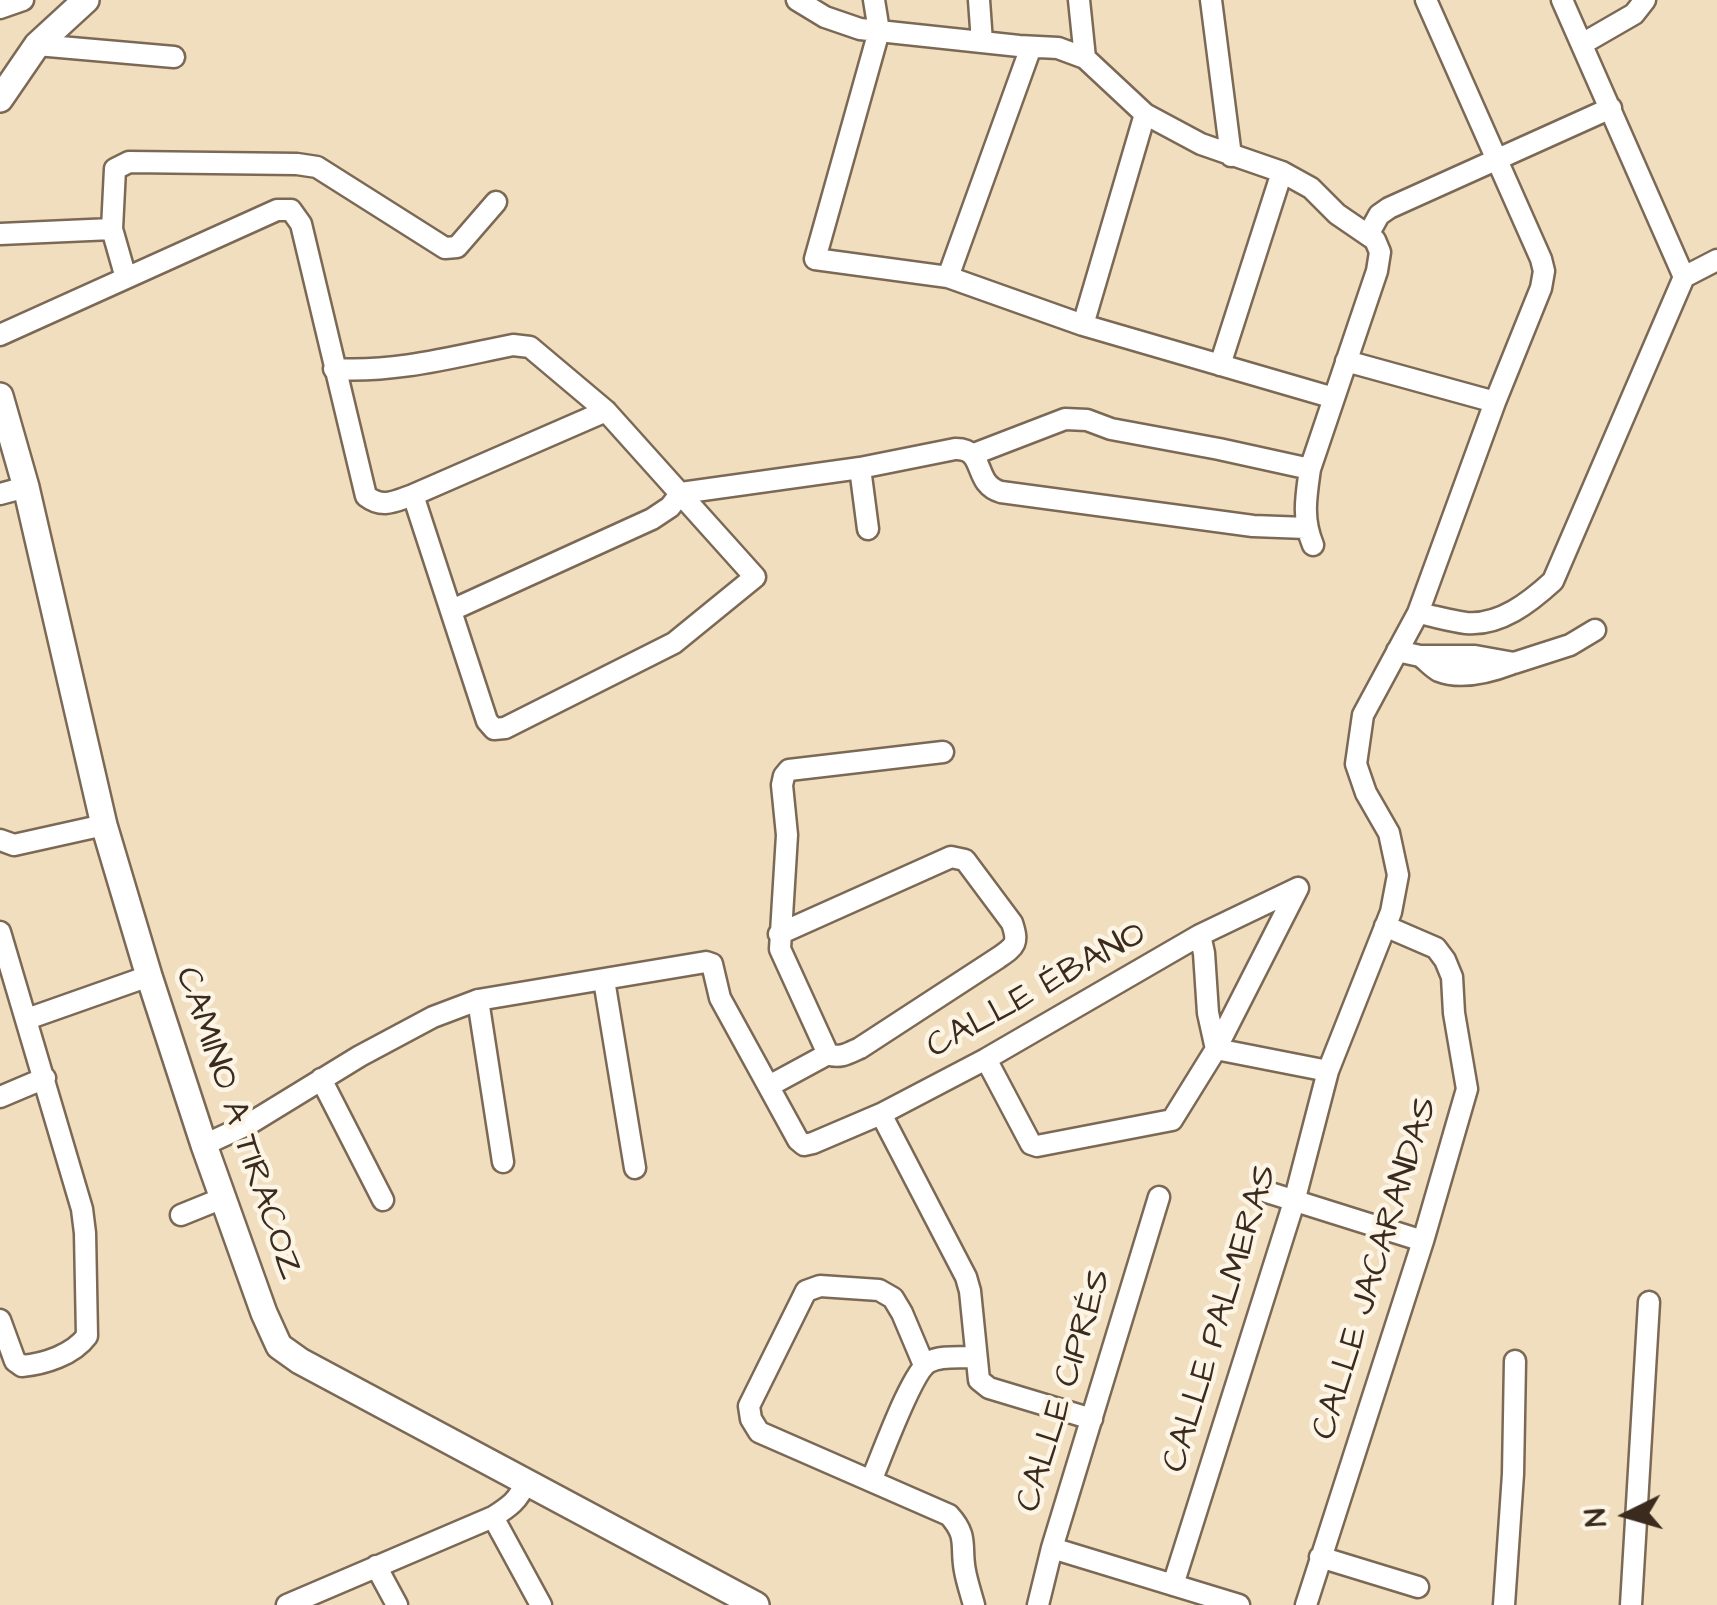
<!DOCTYPE html>
<html>
<head>
<meta charset="utf-8">
<style>
  body { margin:0 }
  #map { position:relative; width:1717px; height:1605px; overflow:hidden; background:#f1debf; font-family:"Architects Daughter",sans-serif }
  canvas { display:block }
  .north { position:absolute; left:1577px; top:1465px; width:100px; height:100px; -webkit-text-stroke:8px #fcf5e5; paint-order:stroke; rotate:265deg; font-size:28px; font-weight:700; line-height:40px; text-align:center; color:#3b2a1e }
  .north::after { content:''; display:block; margin:auto; width:35px; height:45px; background:#3b2a1e; clip-path:polygon(50% 0,100% 100%,50% 72%,0 100%) }
</style>
</head>
<body>
<div id="map">
<canvas width="1717" height="1605"></canvas>
<div class="north">N</div>
</div>
<script>
const ctx = document.querySelector('canvas').getContext('2d');
ctx.lineJoin = 'round';
function strokePath(path, color, width, dash) { ctx.strokeStyle = color; ctx.lineWidth = width; ctx.lineCap = dash ? 'butt' : 'round'; ctx.setLineDash(dash || []); ctx.stroke(path); }
function write(font, color, halo, rows, align = 'center') {
  ctx.font = font + ' "Architects Daughter",sans-serif'; ctx.lineWidth = 9; ctx.setLineDash([]); ctx.textBaseline = 'middle'; ctx.strokeStyle = halo; ctx.fillStyle = color; for (const [text, x, y, turn = 0] of rows) {
    ctx.save(); ctx.translate(x, y); ctx.rotate((+turn || 0) * Math.PI / 180); ctx.textAlign = isNaN(turn) ? turn : align; if (halo) ctx.strokeText(text, 0, 0); ctx.fillText(text, 0, 0); ctx.restore();
  }
}
const minor = new Path2D(`
  M797,0L825,17L860,29L1019,46L1058,48L1085,58L1145,114L1201,144L1282,172L1311,188L1337,214L1375,240L1380,252L1377,271L1310,469C1306,497 1302,519 1313,545
  M874,0L879,31L815,259L948,277L1083,325L1334,398
  M979,0L982,42
  M1079,0L1085,58
  M1211,0L1231,156
  M0,8L23,0
  M1582,44L1634,14L1645,0
  M37,45L174,57
  M0,234L112,229
  M1368,235L1379,215L1389,208L1611,108
  M948,277L1031,47
  M1684,277L1717,260
  M126,278L112,229L115,169L129,162L297,164L317,167L445,248L457,247L496,202
  M1083,325L1145,114
  M0,335L277,210H291L301,224L366,496C383,509 395,501 413,495L606,411
  M1346,361L1495,402
  M1220,365L1282,172
  M334,369C395,373 453,357 513,345L530,347L606,411L755,577L674,643L505,728L494,729L487,721L413,495
  M974,454L1065,419L1087,420L1111,429L1219,449L1310,469
  M860,468L868,529
  M0,494L26,487
  M452,610L652,519L670,507L681,493L860,468L955,449C987,448 972,484 1001,492L1253,526L1306,528
  M1418,613C1434,616 1450,621 1466,623C1500,626 1530,602 1553,581L1684,277L1562,0
  M1397,651L1420,656H1475L1514,663L1570,645L1595,630
  M1420,656C1426,660 1433,668 1439,671C1462,680 1490,672 1511,664
  M0,840L14,845L104,825
  M0,932L82,1209L85,1233L87,1336C73,1355 44,1364 22,1366L15,1361L0,1320
  M1200,935L1204,953L1208,1013L1216,1049
  M604,980L635,1168
  M478,1000L503,1162
  M27,1019L149,976
  M1216,1049L1328,1071
  M828,1054L780,949L787,835L782,785L784,776L789,770L943,752
  M986,1059L1031,1144L1037,1146L1172,1120L1216,1049L1298,888
  M321,1079L383,1200
  M769,1086L828,1054C840,1059 849,1053 860,1048L998,958C1015,946 1019,944 1012,923L965,860L951,857L779,934
  M0,1097L45,1078
  M881,1114L966,1277L970,1291L979,1380L989,1388L1092,1419
  M204,1145L249,1124L360,1056L433,1017L478,1000L706,962L712,964L720,998L798,1140L804,1145L813,1143L881,1114L986,1059L1200,935L1298,888
  M1267,1192L1423,1241
  M181,1215L223,1198
  M924,1365L902,1313L893,1298L879,1290L820,1286L806,1291L749,1406L751,1419L759,1432L949,1515C969,1537 960,1546 965,1571C967,1582 971,1594 974,1605
  M871,1481C881,1458 912,1371 929,1362C941,1355 961,1358 975,1357
  M493,1517L541,1605
  M1052,1548L1239,1605
  M1320,1557L1418,1587
  M376,1566L397,1605
  M1173,1585L1294,1202L1328,1071L1391,912L1398,875L1389,833L1366,793L1356,764L1363,715L1418,613L1495,402L1541,288L1544,271L1541,259L1426,0
  M287,1605L493,1517C509,1507 519,1500 525,1483
  M1038,1605L1052,1548L1159,1197
  M1306,1605L1423,1241L1467,1089L1454,1013L1452,977L1445,960L1436,948L1385,926
  M1504,1605L1513,1474L1515,1361
  M1631,1605L1649,1302`);
const tertiary = new Path2D(`
  M0,99L37,45L86,0
  M0,396L26,487L104,825L149,976L204,1145L264,1313L279,1346L300,1361L756,1605`);
strokePath(minor, '#7b6956', 25);
strokePath(tertiary, '#7b6956', 30);
strokePath(minor, '#fff', 20);
strokePath(tertiary, '#fff', 25);
write('35px', '#3b2a1e', '#fcf5e5', [
  ["CALLE ÉBANO",1037,992,-29],
  ["CAMINO A TIRACOZ",237,1124,71],
  ["CALLE JACARANDAS",1377,1269,-73],
  ["CALLE PALMERAS",1222,1319,-73],
  ["CALLE CIPRÉS",1066,1391,-73]
]);
</script>
</body>
</html>
